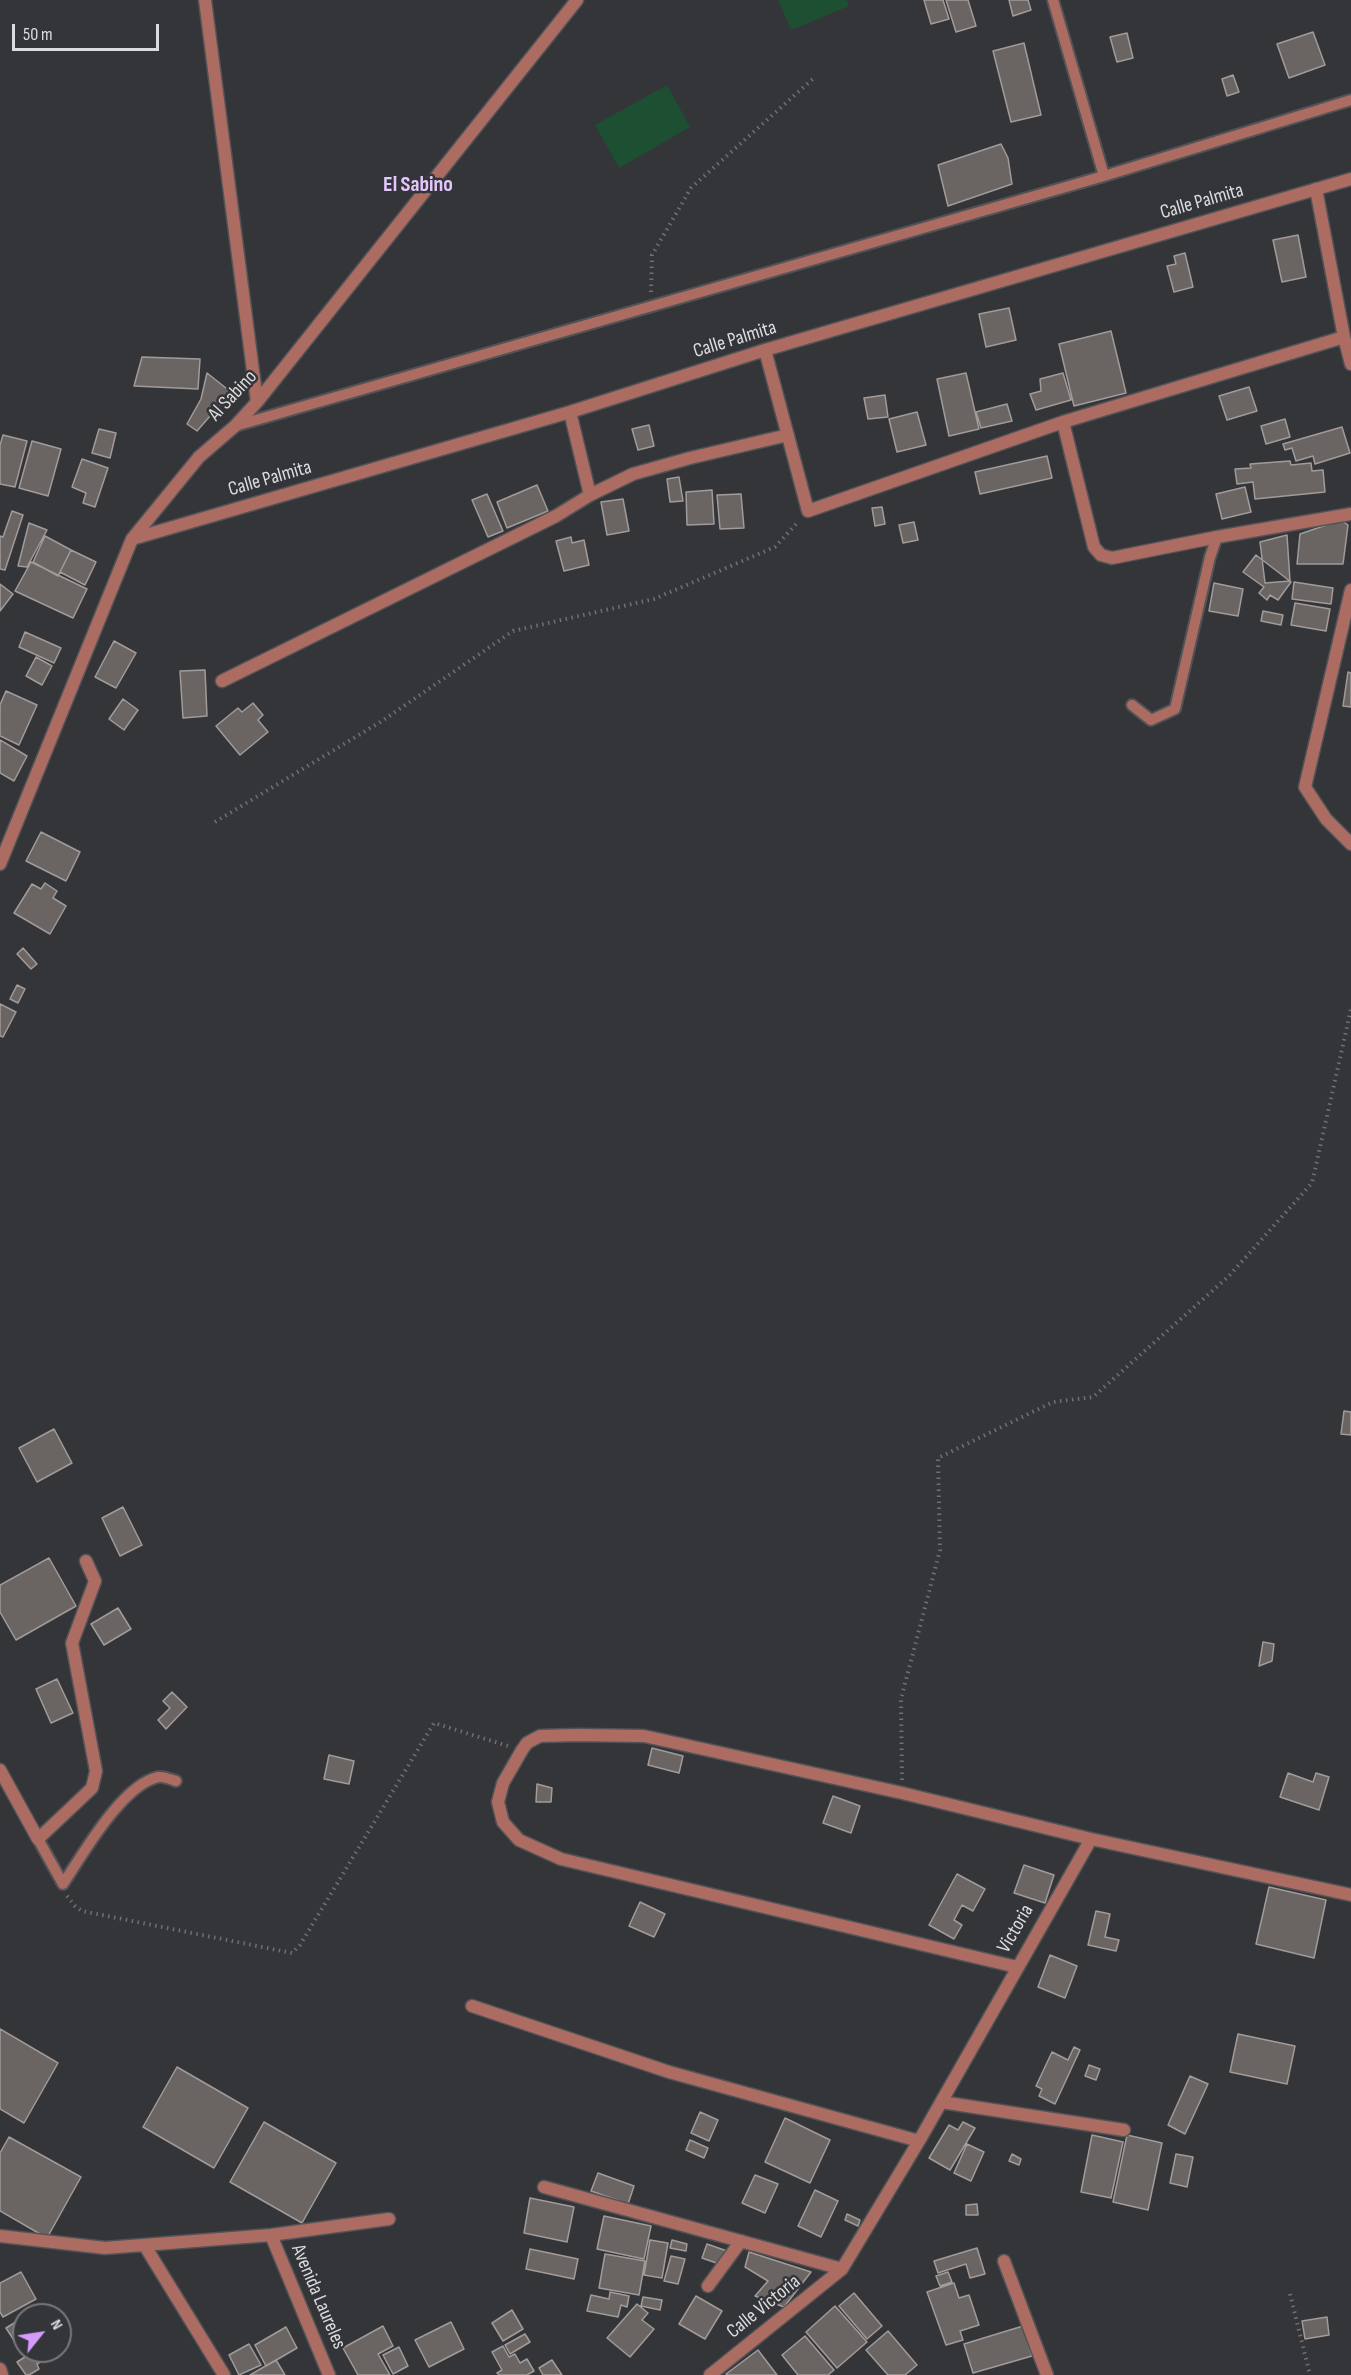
<!DOCTYPE html>
<html>
<head>
<meta charset="utf-8">
<style>
  body { margin:0 }
  #map { position:relative; width:1351px; height:2375px; overflow:hidden; background:#343539; font-family:"Sofia Sans Condensed",sans-serif }
  canvas { display:block }
  .north { position:absolute; left:12px; top:2303px; width:60px; height:60px; box-sizing:border-box; background:#343539; border:2px solid #77787b; border-radius:50%; rotate:60deg; font-size:16px; font-weight:700; line-height:24px; text-align:center; color:#dbdcdf }
  .north::after { content:''; display:block; margin:auto; width:21px; height:27px; background:#d39cfc; clip-path:polygon(50% 0,100% 100%,50% 72%,0 100%) }
  .scale { position:absolute; left:12px; top:24px; width:147px; height:27px; box-sizing:border-box; border:3px solid #dbdcdf; border-top:0; padding-left:8px; font-size:18px; line-height:21px; white-space:nowrap; color:#dbdcdf; -webkit-text-stroke:4px #343539; paint-order:stroke }
</style>
</head>
<body>
<div id="map">
<canvas width="1351" height="2375"></canvas>
<div class="north">N</div>
<div class="scale">50 m</div>
</div>
<script>
const ctx = document.querySelector('canvas').getContext('2d');
ctx.lineJoin = 'round';
function fill(path, color) { ctx.fillStyle = color; ctx.fill(path, 'evenodd'); }
function strokePath(path, color, width, dash) { ctx.strokeStyle = color; ctx.lineWidth = width; ctx.lineCap = dash ? 'butt' : 'round'; ctx.setLineDash(dash || []); ctx.stroke(path); }
function write(font, color, halo, rows, align = 'center') {
  ctx.font = font + ' "Sofia Sans Condensed",sans-serif'; ctx.lineWidth = 5; ctx.setLineDash([]); ctx.textBaseline = 'middle'; ctx.strokeStyle = halo; ctx.fillStyle = color; for (const [text, x, y, turn = 0] of rows) {
    ctx.save(); ctx.translate(x, y); ctx.rotate((+turn || 0) * Math.PI / 180); ctx.textAlign = isNaN(turn) ? turn : align; if (halo) ctx.strokeText(text, 0, 0); ctx.fillText(text, 0, 0); ctx.restore();
  }
}
fill(new Path2D(`
  M778,0H847L849,6L791,30Z
  M667,85L690,127L619,168L595,125Z`), '#1d4f32');
const building = new Path2D(`
  M924,0H943L949,19L931,24Z
  M946,0H968L976,26L956,32Z
  M1009,0H1028L1031,10L1013,16Z
  M1313,32L1325,65L1289,78L1277,44Z
  M1127,33L1133,58L1117,62L1110,37Z
  M1024,43L1041,115L1011,122L993,51Z
  M1233,75L1239,92L1227,96L1222,79Z
  M1001,144L1008,158L1012,184L948,206L938,165Z
  M1298,235L1306,277L1282,282L1273,240Z
  M1185,253L1193,287L1174,292L1167,266L1176,264L1174,256Z
  M1009,308L1016,340L986,347L979,314Z
  M1111,331L1126,393L1074,406L1059,344Z
  M142,357L200,359L198,389L134,386Z
  M207,373L231,392L197,431L187,424L201,399Z
  M966,373L979,429L949,436L937,379Z
  M1063,373L1071,400L1036,410L1030,394L1041,391L1040,379Z
  M1249,387L1257,411L1227,420L1219,396Z
  M885,395L888,417L868,419L864,398Z
  M1007,404L1012,421L981,428L976,412Z
  M917,412L926,445L897,452L889,419Z
  M1285,419L1290,437L1266,444L1261,426Z
  M649,425L654,446L638,450L632,429Z
  M1342,427L1350,453L1315,464L1313,456L1296,461L1292,448L1285,450L1283,444Z
  M99,429L116,433L110,458L92,453Z
  M3,435L27,441L15,487L0,484V445Z
  M32,441L61,449L48,496L19,488Z
  M1047,456L1052,478L980,494L975,472Z
  M82,459L108,468L95,507L83,503L86,493L72,487Z
  M1290,461L1291,465L1311,463L1312,471L1323,470L1325,492L1255,499L1253,482L1237,484L1235,469L1251,468L1250,464Z
  M679,477L683,501L670,502L667,479Z
  M537,485L548,511L507,528L497,502Z
  M1245,487L1251,512L1222,519L1216,494Z
  M712,490L714,524L687,525L686,492Z
  M487,494L503,531L488,537L472,500Z
  M741,494L744,528L720,529L717,495Z
  M623,499L629,531L607,535L601,502Z
  M882,507L885,524L875,526L872,508Z
  M12,511L23,515L5,570L0,569V536L3,537Z
  M1341,520L1348,525L1343,564H1297L1300,534Z
  M914,522L918,540L903,543L899,525Z
  M29,523L47,530L27,567L18,566Z
  M1287,535L1290,581L1265,583L1260,542Z
  M45,536L71,550L58,576L33,562Z
  M571,537L572,543L584,540L589,565L564,571L556,541Z
  M71,550L96,562L85,585L60,572Z
  M1256,555L1291,582L1278,600L1270,595L1267,600L1259,593L1264,587L1243,572Z
  M31,562L87,589L73,618L15,591Z
  M1294,582L1333,588L1331,604L1292,599Z
  M1214,583L1243,589L1238,616L1209,611Z
  M0,584L13,594L0,611Z
  M1295,603L1330,609L1326,631L1291,625Z
  M1263,611L1283,615L1281,625L1261,621Z
  M25,632L61,648L54,663L19,647Z
  M114,641L136,653L116,688L95,677Z
  M36,657L52,666L42,685L26,676Z
  M205,670L207,716L183,718L180,671Z
  M1348,672L1351,673V707L1343,706Z
  M6,691L37,705L19,745L0,736V705Z
  M123,699L138,710L124,730L109,719Z
  M253,703L263,715L258,720L268,732L240,755L216,726L238,708L242,712Z
  M0,740L27,756L14,781L0,773Z
  M41,832L80,852L66,881L26,861Z
  M45,883L57,891L53,898L66,906L50,934L14,913L32,884L41,889Z
  M23,948L37,964L31,969L17,954Z
  M17,985L25,989L18,1003L10,999Z
  M0,1004L16,1012L3,1037L0,1036Z
  M1344,1411L1351,1412V1435L1341,1434Z
  M54,1429L72,1463L37,1482L19,1448Z
  M123,1507L142,1545L120,1556L102,1518Z
  M49,1558L76,1606L16,1640L0,1612V1585Z
  M118,1608L131,1629L104,1645L91,1624Z
  M1263,1642L1274,1644L1272,1661L1259,1666Z
  M57,1679L73,1713L51,1723L36,1689Z
  M172,1692L187,1707L166,1729L158,1720L170,1708L163,1701Z
  M652,1748L683,1756L679,1773L648,1765Z
  M329,1755L354,1761L349,1784L324,1779Z
  M1288,1773L1313,1782L1316,1773L1329,1777L1319,1810L1280,1797Z
  M537,1784L552,1788L551,1802H536Z
  M833,1796L860,1806L851,1833L823,1823Z
  M1024,1865L1054,1875L1045,1903L1014,1893Z
  M957,1874L985,1889L973,1911L962,1905L954,1920L962,1925L954,1939L929,1925Z
  M1269,1887L1326,1900L1314,1958L1256,1944Z
  M640,1902L665,1914L654,1937L629,1926Z
  M1096,1911L1110,1914L1105,1937L1119,1940L1116,1951L1088,1945Z
  M1050,1955L1077,1966L1065,1998L1038,1987Z
  M0,2029L58,2063L24,2123L0,2109Z
  M1238,2034L1295,2046L1287,2084L1230,2072Z
  M1074,2047L1080,2050L1055,2104L1039,2096L1042,2089L1036,2086L1052,2052L1068,2060Z
  M1089,2065L1100,2069L1096,2080L1085,2076Z
  M177,2067L248,2108L214,2168L143,2127Z
  M1190,2076L1208,2084L1185,2134L1168,2125Z
  M700,2112L718,2120L709,2141L691,2133Z
  M785,2118L830,2140L810,2183L765,2162Z
  M264,2122L336,2163L302,2223L230,2182Z
  M963,2122L975,2128L950,2170L929,2158L949,2125L958,2130Z
  M1092,2135L1123,2142L1111,2198L1081,2192Z
  M1127,2135L1162,2143L1148,2210L1113,2202Z
  M9,2137L81,2177L47,2238L0,2211V2153Z
  M690,2140L708,2148L704,2158L686,2150Z
  M967,2144L984,2152L971,2181L954,2173Z
  M1012,2154L1021,2159L1019,2165L1009,2161Z
  M1176,2154L1193,2157L1187,2187L1170,2183Z
  M598,2173L634,2186L628,2204L591,2191Z
  M755,2175L778,2184L765,2213L742,2203Z
  M815,2190L838,2201L821,2237L798,2226Z
  M530,2198L574,2207L567,2242L524,2233Z
  M977,2204L978,2215H966V2205Z
  M847,2214L860,2220L858,2226L845,2220Z
  M604,2216L651,2226L644,2259L597,2249Z
  M650,2240L668,2243L662,2278L644,2275Z
  M672,2240L687,2244L686,2251L670,2248Z
  M707,2244L727,2251L722,2265L702,2258Z
  M977,2248L985,2274L970,2278L966,2264L938,2273L934,2261Z
  M530,2249L578,2259L574,2279L526,2269Z
  M749,2252L811,2272L784,2307L755,2296L768,2281L745,2267Z
  M605,2254L645,2261L639,2295L599,2288Z
  M671,2256L685,2259L678,2284L664,2281Z
  M21,2272L36,2299L3,2317L0,2312V2283Z
  M948,2272L952,2282L940,2286L936,2276Z
  M954,2283L959,2298L969,2295L979,2325L960,2331L963,2340L946,2345L927,2292Z
  M610,2292L629,2296L627,2307L621,2305L618,2317L587,2311L591,2295L609,2299Z
  M854,2293L882,2326L867,2339L839,2306Z
  M696,2296L722,2311L705,2339L679,2324Z
  M643,2297L662,2300L660,2310L641,2306Z
  M637,2304L648,2313L642,2320L654,2329L630,2357L607,2338Z
  M835,2306L867,2342L837,2368L806,2332Z
  M512,2310L523,2329L503,2341L492,2323Z
  M24,2317V2351H57L37,2364L39,2369L29,2375H26L17,2362L25,2357L6,2328Z
  M1327,2317L1329,2335L1305,2339L1302,2321Z
  M451,2322L464,2349L429,2367L415,2340Z
  M383,2326L393,2346L378,2354L390,2375H358L343,2348Z
  M1023,2326L1032,2356L973,2373L964,2344Z
  M286,2327L297,2348L266,2366L255,2345Z
  M888,2331L917,2365L905,2375H888L866,2350Z
  M525,2334L530,2342L510,2354L505,2345Z
  M805,2336L834,2370L828,2375H798L782,2355Z
  M249,2344L261,2365L239,2375L229,2355Z
  M503,2346L509,2357L515,2354L520,2363L527,2359L534,2371L527,2375H499L497,2373L502,2370L492,2352Z
  M399,2347L408,2366L393,2374L383,2355Z
  M758,2350L777,2375H727L726,2374Z
  M276,2360L285,2375H250Z
  M552,2360L562,2375H543L539,2368Z`);
fill(building, '#6a6563');
strokePath(building, '#a19b99', 1.5);
const service = new Path2D(`
  M1053,0L1104,176
  M235,426L1104,176L1351,100
  M1132,705L1151,720L1175,709L1210,557L1217,537
  M38,1839L63,1884C83,1854 122,1785 158,1777C163,1776 170,1779 176,1781`);
const minor = new Path2D(`
  M205,0L257,402
  M1316,189L1344,337L1351,364
  M765,350L808,511L1063,422L1344,337
  M1063,422L1094,547L1101,555L1112,558L1217,537L1351,514
  M590,495L633,474L690,458L788,435
  M132,539L570,412L765,350L1351,179
  M1351,590L1305,787L1326,819L1351,844
  M222,681L556,516L590,495L570,412
  M0,864L132,539L199,457L235,426L257,402L577,0
  M0,1770L38,1839L92,1788L96,1771L72,1643L95,1581L86,1561
  M1017,1967L561,1859L519,1840L503,1822L498,1802L503,1783L522,1750L527,1743L540,1736L578,1735L644,1736L902,1793L1091,1839
  M472,2006L669,2072L919,2141
  M941,2102L1124,2130
  M544,2187L842,2269
  M271,2235L329,2375
  M0,2236L105,2248L271,2235L389,2219
  M145,2246L224,2375
  M1004,2261L1047,2375
  M708,2286L741,2241
  M0,2369L2,2375
  M710,2375L842,2269L919,2141L1091,1839L1351,1895`);
strokePath(service, '#525357', 14);
strokePath(minor, '#525357', 15);
strokePath(new Path2D(`
  M651,292L652,255L691,188L815,77
  M215,822L382,721L513,631L654,599L775,547L799,521
  M902,1780L901,1699L940,1550L938,1458L1053,1402L1093,1397L1229,1276L1312,1183L1351,1009
  M67,1896L75,1906L82,1911L292,1953L300,1945L434,1723L508,1746
  M1290,2294L1310,2375`), '#6f7074', 4, [1.5, 4.5]);
strokePath(service, '#ac6c61', 10);
strokePath(minor, '#ac6c61', 12);
write('20px', '#dbdcdf', '#343539', [
  ["Calle Palmita",1202,202,-16],
  ["Calle Palmita",735,340,-17],
  ["Al Sabino",233,396,-47],
  ["Calle Palmita",270,479,-16],
  ["Victoria",1016,1929,-60],
  ["Avenida Laureles",318,2297,67],
  ["Calle Victoria",764,2307,-39]
]);
write('bold 22px', '#e4c6fc', '#343539', [
  ["El Sabino",418,185]
]);
</script>
</body>
</html>
